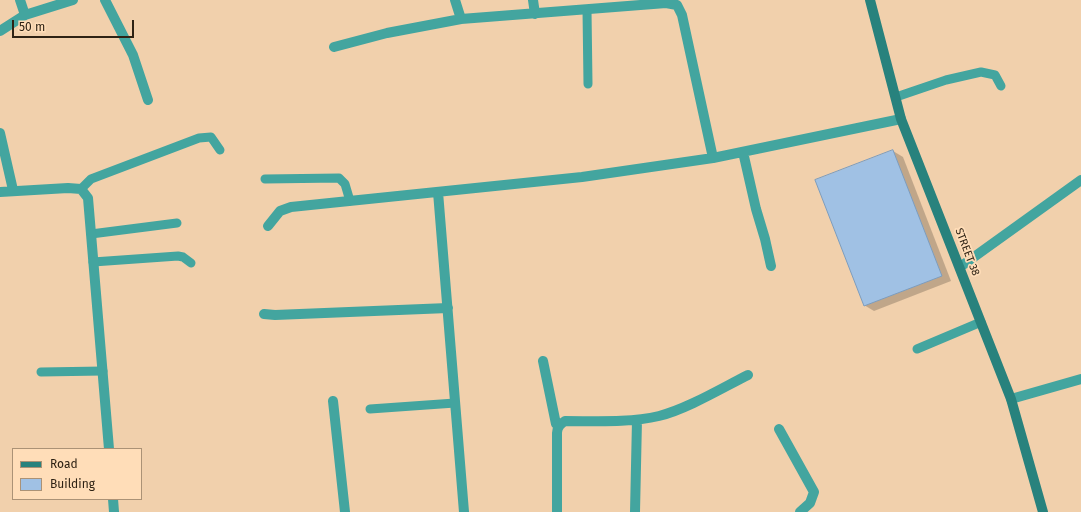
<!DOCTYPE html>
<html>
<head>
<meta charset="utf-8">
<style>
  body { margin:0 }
  #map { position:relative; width:1081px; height:512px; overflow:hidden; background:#f1d0ac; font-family:"Fira Sans",sans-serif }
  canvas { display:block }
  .legend { position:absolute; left:12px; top:448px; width:130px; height:52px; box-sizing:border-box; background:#ffddb8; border:1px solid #ab9276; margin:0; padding:5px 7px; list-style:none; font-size:12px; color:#2e2214 }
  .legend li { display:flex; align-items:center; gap:8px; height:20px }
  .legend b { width:20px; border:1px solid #ab9276 }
  .scale { position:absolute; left:12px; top:20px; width:122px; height:18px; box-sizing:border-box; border:2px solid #2e2214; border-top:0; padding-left:5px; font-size:12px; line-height:14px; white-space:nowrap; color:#2e2214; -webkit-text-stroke:3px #ffddb8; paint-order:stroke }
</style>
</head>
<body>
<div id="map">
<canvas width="1081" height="512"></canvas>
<ul class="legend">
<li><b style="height:5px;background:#28827d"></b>Road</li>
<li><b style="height:11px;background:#a0c1e4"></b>Building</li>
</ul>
<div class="scale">50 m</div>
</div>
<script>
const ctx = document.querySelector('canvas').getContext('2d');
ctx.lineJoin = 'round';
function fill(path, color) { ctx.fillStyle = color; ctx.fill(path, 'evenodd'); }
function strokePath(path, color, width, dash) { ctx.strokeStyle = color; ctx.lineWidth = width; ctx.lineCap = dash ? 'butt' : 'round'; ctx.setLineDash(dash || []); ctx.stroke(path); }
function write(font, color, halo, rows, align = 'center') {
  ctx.font = font + ' "Fira Sans",sans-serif'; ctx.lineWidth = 3.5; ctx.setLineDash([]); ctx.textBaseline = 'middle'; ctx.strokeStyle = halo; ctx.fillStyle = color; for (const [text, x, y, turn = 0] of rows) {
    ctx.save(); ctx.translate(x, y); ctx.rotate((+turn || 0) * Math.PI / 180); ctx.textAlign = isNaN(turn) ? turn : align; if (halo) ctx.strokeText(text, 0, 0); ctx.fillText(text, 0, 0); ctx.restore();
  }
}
fill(new Path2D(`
  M893,151L903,157L951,281L874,311L864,305Z`), '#0003');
const building = new Path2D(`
  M893,150L942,276L864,306L815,180Z`);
fill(building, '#a0c1e4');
strokePath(building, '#7c9cbd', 1);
strokePath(new Path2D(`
  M587,10L588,84
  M896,97L946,80L981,72L995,75L1001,86
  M265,179L339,178L345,184L350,201
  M81,189L91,179L199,138L211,137L220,150
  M91,234L177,223
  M93,262L178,256L183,257L191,263
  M917,349L981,322
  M41,372L103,371
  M370,409L455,403`), '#43a59f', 9);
strokePath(new Path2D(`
  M20,0L25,15
  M105,0L133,55L148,100
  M455,0L461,19
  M533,0L535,14
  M0,31L25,15L73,0
  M334,47L387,33L461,19L666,3L677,5L682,15L713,158
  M0,133L13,190
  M743,152L756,209L765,239L771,266
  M0,192L68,188L81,189L88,198L109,449
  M438,192L464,512
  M268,226L280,211L291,207L582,177L713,158L901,119
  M960,267L1081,180
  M264,314L275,315L448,308
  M543,361L556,424L559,425
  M1011,399L1081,379
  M333,401L345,512
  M779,429L814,492L810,503L800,512
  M113,499L114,512
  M557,512V433C557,427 560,424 565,421C597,421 629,423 659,416C687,409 722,388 748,375
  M635,512L637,420`), '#43a59f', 10);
strokePath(new Path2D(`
  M870,0L901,119L1011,399L1043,512`), '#28827d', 10);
write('11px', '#2e2214', '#ffddb8', [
  ["STREET 38",967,252,69]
]);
</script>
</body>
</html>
